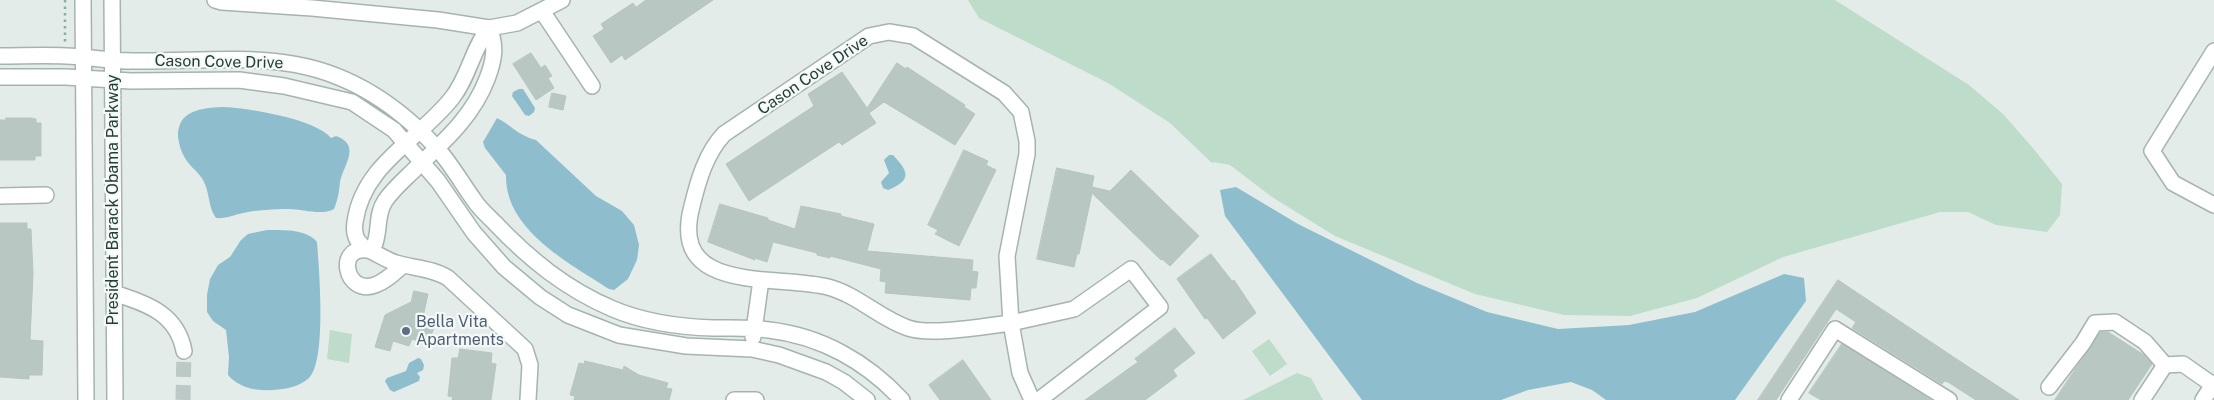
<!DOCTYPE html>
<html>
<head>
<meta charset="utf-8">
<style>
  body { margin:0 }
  canvas { display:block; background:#e3ece9 }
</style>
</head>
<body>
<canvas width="2214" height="400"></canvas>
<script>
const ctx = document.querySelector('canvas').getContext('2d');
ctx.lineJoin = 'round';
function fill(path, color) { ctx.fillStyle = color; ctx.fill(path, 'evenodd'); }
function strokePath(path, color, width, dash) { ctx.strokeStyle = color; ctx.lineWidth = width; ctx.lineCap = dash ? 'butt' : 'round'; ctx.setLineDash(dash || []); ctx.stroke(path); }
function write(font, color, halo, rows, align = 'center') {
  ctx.font = font + ' "Public Sans",sans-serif'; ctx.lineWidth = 4.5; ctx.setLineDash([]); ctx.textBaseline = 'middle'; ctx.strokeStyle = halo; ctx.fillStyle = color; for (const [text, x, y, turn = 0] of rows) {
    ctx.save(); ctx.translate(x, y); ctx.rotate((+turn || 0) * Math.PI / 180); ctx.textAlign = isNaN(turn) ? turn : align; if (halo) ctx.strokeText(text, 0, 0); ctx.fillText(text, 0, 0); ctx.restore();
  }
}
fill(new Path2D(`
  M968,0H1835L1969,85L2003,114L2032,147L2062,184L2060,215L2047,232L1996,225L1968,212H1940L1783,257L1697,298L1630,316L1564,315L1475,294L1335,236L1272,197L1230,165L1214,162L1212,163L1170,123L1108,83L979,18Z
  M330,330L352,334L349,363L327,359Z
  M1269,339L1287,364L1270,376L1252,351Z
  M1297,373L1311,378L1323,400H1243Z`), '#bddcc9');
fill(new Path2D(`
  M519,89H523L535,108L534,112L529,116L525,115L512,96L513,92Z
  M223,107C248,108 316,119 331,138L336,136C362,145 343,166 340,182C339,192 338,199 334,209C321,216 303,209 289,209C275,209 256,210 243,213C233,215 226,219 216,218C208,207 210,194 204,182C200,173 190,167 185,158C181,152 179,144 178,137C177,110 202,108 223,107Z
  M497,118C511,125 519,136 536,140L596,196L622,211L634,225L639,245L637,260L628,279L614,290L609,289C568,262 505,230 506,175L485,148L483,142Z
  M889,155H893C908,171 913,180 888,190L883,188L881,182L889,173L884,160Z
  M1236,187L1298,224L1417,283L1487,312L1558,329L1629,325L1695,312L1784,274L1804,278L1806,301L1735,400H1606L1592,390L1571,382L1528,390L1501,400H1362L1225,216L1220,190Z
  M267,230C283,230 307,229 317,242C319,268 327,361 309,378C299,387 286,389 273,390C256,391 239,388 228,375L229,357L226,330L213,321L207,312V295L210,279L218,265L230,257L241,240L248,234Z
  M418,358L421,359L424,365L423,370L417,373L420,377L419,381L394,392L390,390L385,381L387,378L406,371L409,363Z`), '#8ebece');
const building = new Path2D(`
  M646,0H713L625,60L622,55L611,63L593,36L604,29L601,24L633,3L636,7Z
  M531,53L541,68L545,65L552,76L548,78L554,88L536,100L513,64Z
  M897,63L906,69L907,67L965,105L964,107L975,114L955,145L884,102L869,113L876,123L842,145L839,142L749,201L726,164L814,106L808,94L842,72L867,108Z
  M552,93L566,96L563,110L549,107Z
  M6,118H31L36,119V123H41V156H35V160H0V120H6Z
  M964,150L988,161L986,165L996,170L959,246L935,234L938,230L928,225Z
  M1057,168L1094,176L1092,187L1110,191L1131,170L1199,236L1170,266L1162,259L1161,260L1092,193L1079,254H1077L1074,267L1037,259Z
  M720,204L768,218V220L795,229L801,206L841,214V216L874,224L867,251L973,260L972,271L978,272L976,288H971L970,300L885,293L886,282L880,281L881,269L830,256V258L817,255V253L773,242L767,262L755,258V260L708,242Z
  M0,223H27V229H31L33,274L30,340L43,341L42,375H29V379L0,377Z
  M1211,254L1232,281L1234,280L1256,313L1223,339L1207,318L1205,319L1177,279Z
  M1838,280L1961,362L2019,400H1976L1948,382L1944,381L1942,384L1852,328L1856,322L1836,309L1776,400H1758Z
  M414,291L428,294L423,317L436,321L428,345L412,339L409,346L393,341L390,351L375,347L385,315L411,302Z
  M1175,328L1195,353L1173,370L1177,376L1145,400H1085L1138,362L1135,359Z
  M2100,332H2108L2144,355L2152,364L2128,400H2055Z
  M1842,344L1931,400H1821L1809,393Z
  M460,349L492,353L491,363L496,364L491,400H452L453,397L448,396L452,358H458Z
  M963,360L991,400H940L929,385Z
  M585,361L623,370L624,366L639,375L668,383L666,388L672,389L669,400H574L575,396L570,395L579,363L584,364Z`);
fill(building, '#b9c7c2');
strokePath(building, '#b6c5c0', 1);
strokePath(new Path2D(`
  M183,400L184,351`), '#bdc9c6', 15, [15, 8]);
const minor = new Path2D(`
  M83,0L86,400
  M112,0L115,400
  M215,0L222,2L312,8L438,20L489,28L517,23L562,0
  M542,11L592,86
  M489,28C497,46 494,61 487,79C472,118 443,142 414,170C404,180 393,189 385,201C375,216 381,233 373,248L369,250C357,244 353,235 355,222C363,164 419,140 452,98C469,77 472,49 489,28Z
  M889,32L913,36L1004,93L1021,112L1027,141V154L1007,256L1011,323C985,326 931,336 908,328C879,318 858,295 828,287C776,274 668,295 692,206C698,181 706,153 724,134L869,36Z
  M2214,51L2152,151L2173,183L2214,205
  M0,56C22,56 44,55 66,56C89,57 111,61 133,61C183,62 236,56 286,63C345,71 395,103 435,146C450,162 461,182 474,200C479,208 487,215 494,222C529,259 566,289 613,309C644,322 679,327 713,328C732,328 751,327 769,330C821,336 867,362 902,400
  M0,77H66L131,81L239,80L284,86L352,102L394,130L438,181L474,233L504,267L540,297L568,315L619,335L686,346L752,349L779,355L826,372L844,382L867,400
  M0,196L46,195
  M403,265C394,273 386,281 375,285C345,296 335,245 368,250C375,252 386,260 396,263C412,268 433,268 448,278L525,349L530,365L528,400
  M114,293C147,304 177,313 184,351
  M753,337L761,280
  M2049,387L2083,343L2095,323L2115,322L2145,342L2165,365
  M734,400H756
  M1032,400L1020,373L1011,323L1074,309L1131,269L1160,307L1039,400
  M1789,400L1835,329L1949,400
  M2142,400L2165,365L2183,364L2213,385
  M2203,400L2214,383`);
strokePath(minor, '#a6b4b0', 18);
strokePath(new Path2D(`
  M65,0V42`), '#85aea5', 2.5, [2.5, 4]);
strokePath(minor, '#fff', 15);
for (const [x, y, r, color] of [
  [406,331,5,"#5c6f8a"]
]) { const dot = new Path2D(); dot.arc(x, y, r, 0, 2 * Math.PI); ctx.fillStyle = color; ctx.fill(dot); strokePath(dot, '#f4f9f7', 2); }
write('16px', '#243d38', '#f4f9f7', [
  ["Cason Cove Drive",219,62,1],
  ["Cason Cove Drive",813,75,-34],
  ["President Barack Obama Parkway",113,200,-90]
]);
write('16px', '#4e5e75', '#f4f9f7', [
  ["Bella Vita",416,322],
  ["Apartments",416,340]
], 'left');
</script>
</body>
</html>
